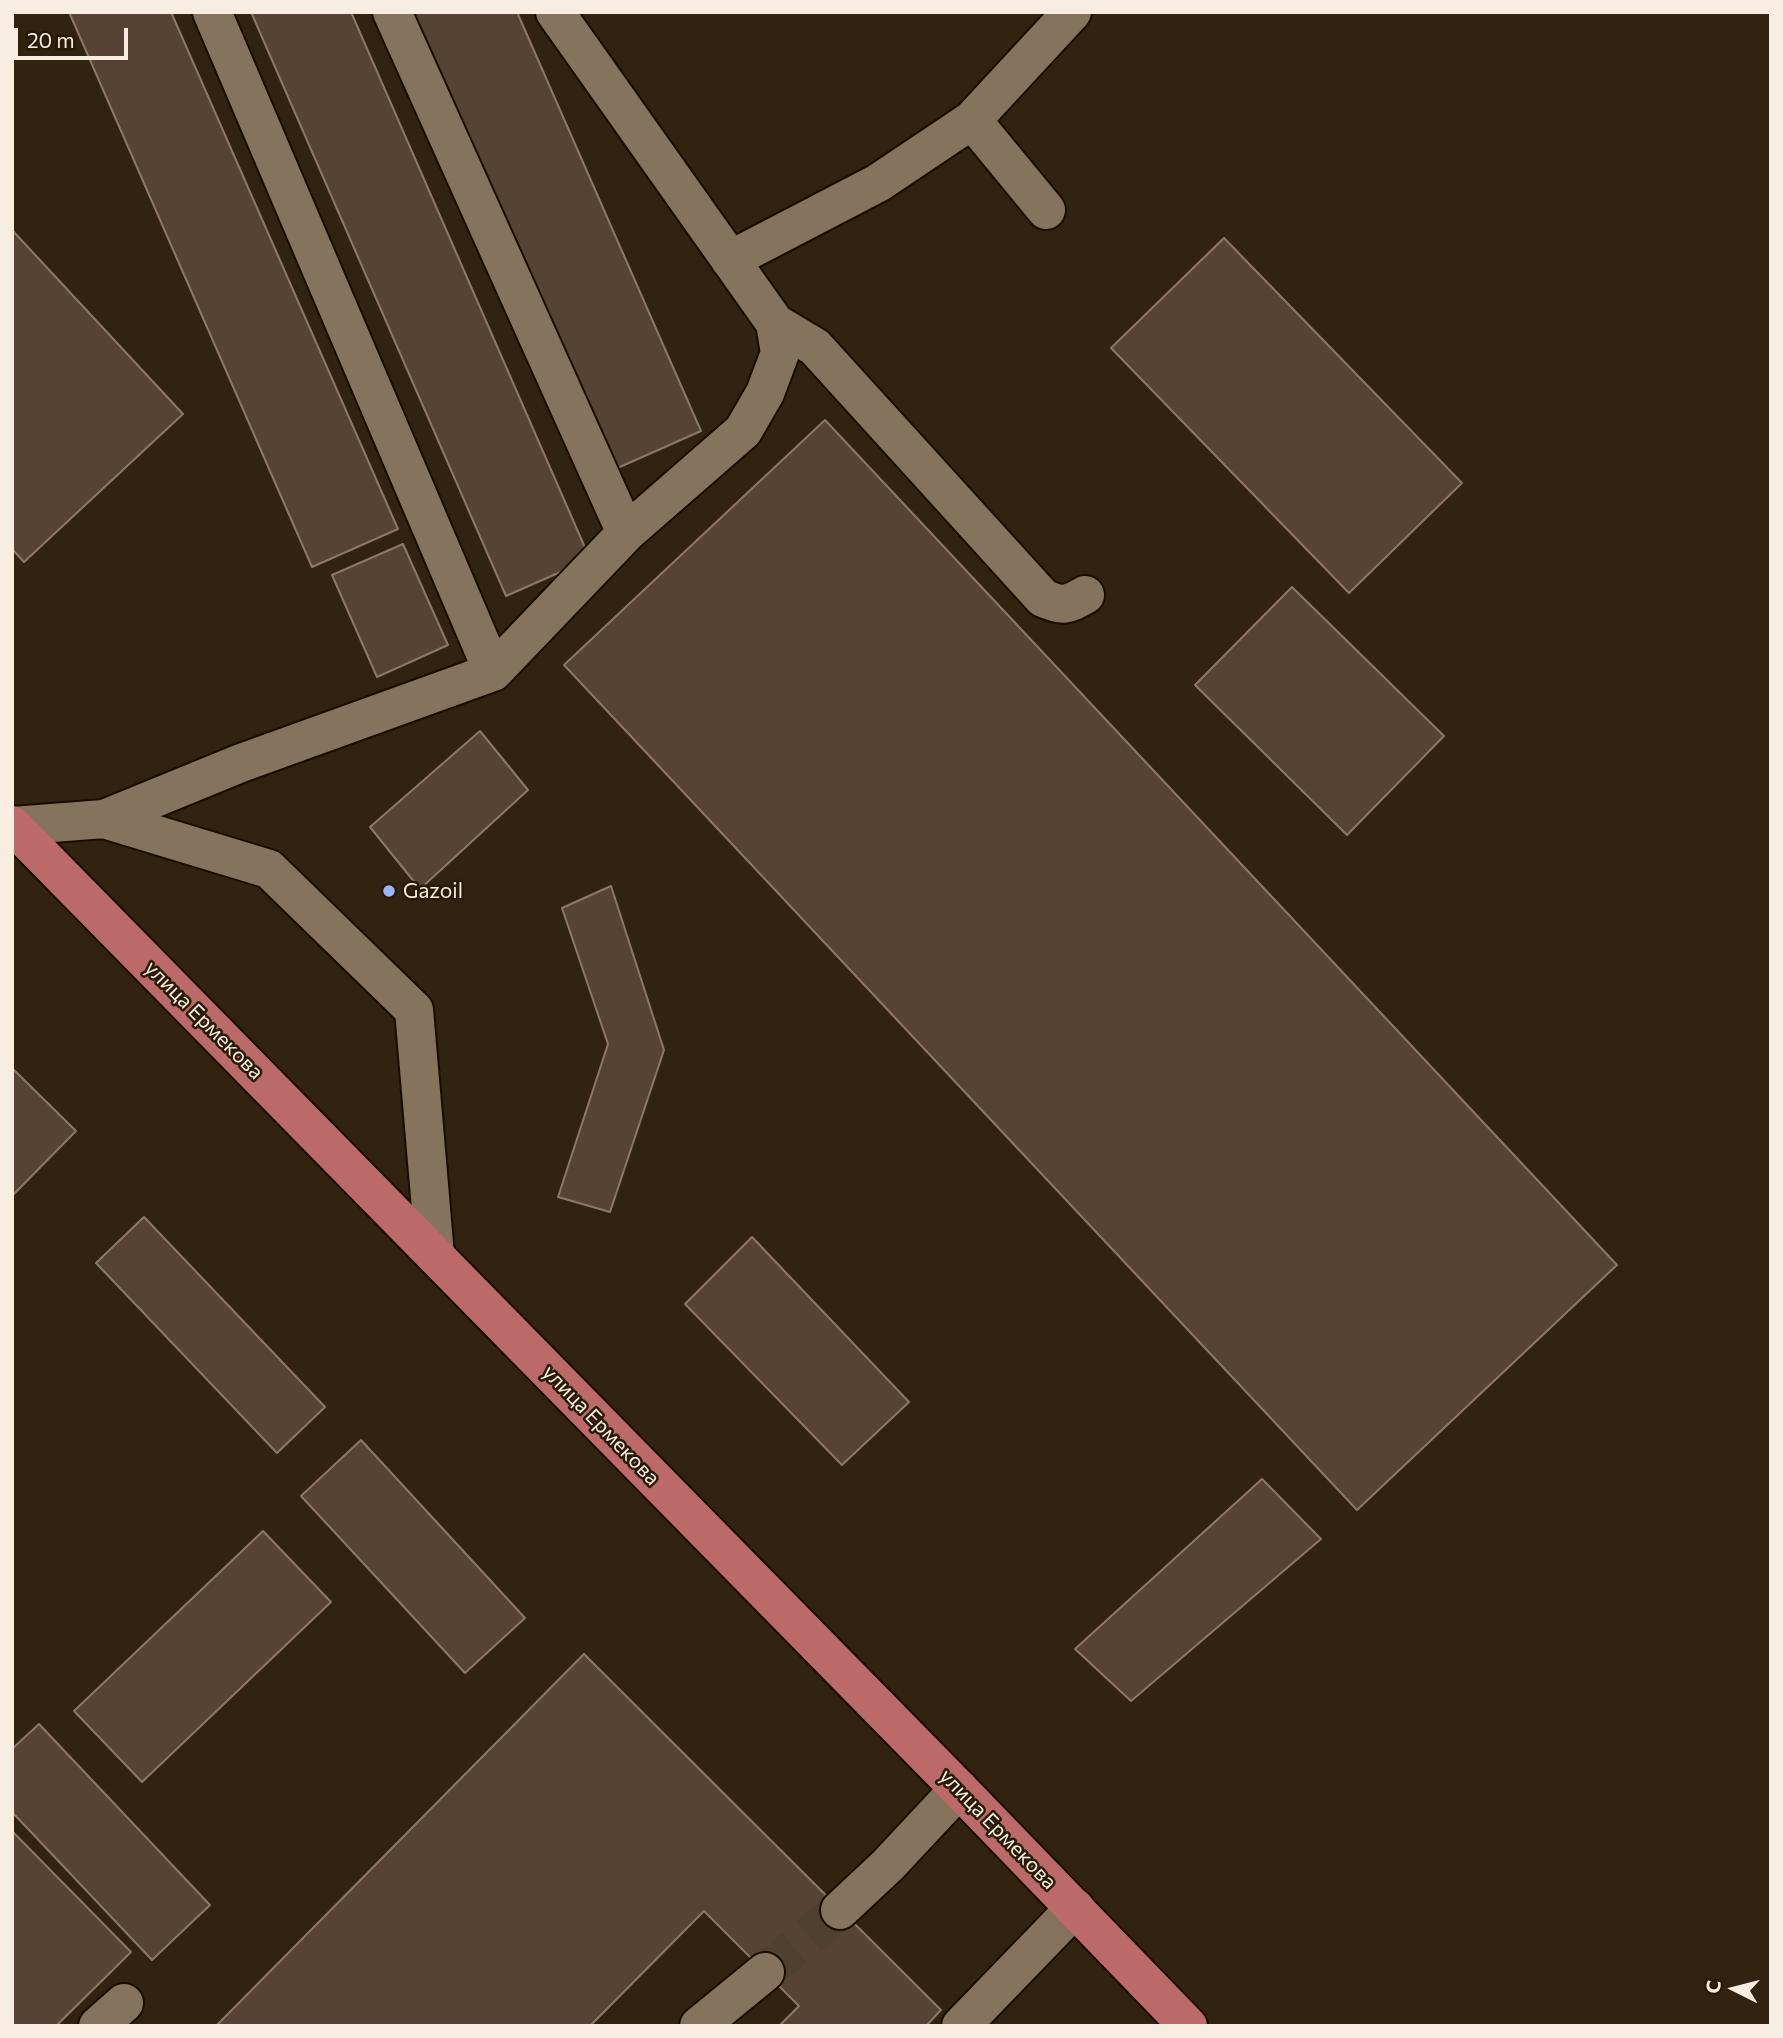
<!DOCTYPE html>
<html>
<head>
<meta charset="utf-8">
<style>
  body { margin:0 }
  #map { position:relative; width:1783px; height:2038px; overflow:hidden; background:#322310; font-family:Commissioner,sans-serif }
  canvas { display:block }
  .frame { position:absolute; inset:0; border:14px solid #f7ede1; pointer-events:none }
  .north { position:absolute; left:1699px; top:1954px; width:70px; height:70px; -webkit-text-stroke:5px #281a07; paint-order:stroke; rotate:276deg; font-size:19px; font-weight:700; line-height:28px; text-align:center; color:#f7ede1 }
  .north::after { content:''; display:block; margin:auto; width:24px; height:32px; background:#f7ede1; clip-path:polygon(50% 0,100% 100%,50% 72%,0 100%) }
  .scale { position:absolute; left:14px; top:28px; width:114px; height:32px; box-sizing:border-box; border:4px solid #f7ede1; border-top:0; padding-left:9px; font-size:21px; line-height:24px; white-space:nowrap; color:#f7ede1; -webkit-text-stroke:5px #281a07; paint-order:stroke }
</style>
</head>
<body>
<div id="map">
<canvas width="1783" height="2038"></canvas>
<div class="frame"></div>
<div class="north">С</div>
<div class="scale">20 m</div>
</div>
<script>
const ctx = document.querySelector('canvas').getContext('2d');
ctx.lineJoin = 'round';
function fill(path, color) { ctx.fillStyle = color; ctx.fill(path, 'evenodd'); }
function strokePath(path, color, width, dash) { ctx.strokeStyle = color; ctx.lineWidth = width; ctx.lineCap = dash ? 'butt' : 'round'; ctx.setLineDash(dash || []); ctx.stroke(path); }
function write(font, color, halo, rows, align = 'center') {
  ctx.font = font + ' Commissioner,sans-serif'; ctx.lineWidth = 5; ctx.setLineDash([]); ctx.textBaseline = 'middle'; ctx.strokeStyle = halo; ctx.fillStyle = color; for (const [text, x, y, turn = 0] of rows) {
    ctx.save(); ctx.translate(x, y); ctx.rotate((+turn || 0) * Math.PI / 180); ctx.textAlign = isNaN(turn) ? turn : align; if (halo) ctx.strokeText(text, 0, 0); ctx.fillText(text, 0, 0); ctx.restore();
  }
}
const building = new Path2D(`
  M69,12H171L398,529L312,567Z
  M251,12H351L590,559L506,596Z
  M401,12H517L701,431L604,474Z
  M12,230L183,414L24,562L12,549Z
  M1224,238L1462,483L1349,593L1111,348Z
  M825,420L1617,1265L1357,1510L564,665Z
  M403,544L448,645L377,677L332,575Z
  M1292,587L1444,736L1347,835L1195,685Z
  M480,731L528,790L420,889L370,827Z
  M611,886L664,1050L610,1212L558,1197L608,1044L562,908Z
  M12,1068L76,1131L12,1196Z
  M144,1217L325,1407L277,1453L96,1263Z
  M752,1237L909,1402L842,1465L685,1304Z
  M361,1440L525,1618L465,1673L301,1496Z
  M1262,1479L1321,1539L1131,1701L1075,1649Z
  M263,1531L331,1602L142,1782L74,1711Z
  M584,1654L941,2010L926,2026H779L799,2006L704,1911L590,2026H216Z
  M39,1724L210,1905L152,1960L12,1812V1749Z
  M12,1831L131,1952L56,2026H12Z`);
fill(building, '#574333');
strokePath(building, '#8e7765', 2);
strokePath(new Path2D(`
  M765,1972L840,1910`), '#50412f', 38, [38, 19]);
const minor = new Path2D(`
  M212,12L493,672
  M555,12L775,323L780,353L765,393L743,431L626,533
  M972,120L1046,210
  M730,260L878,183L972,120L1072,12
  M775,323L815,347L1043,598C1063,607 1067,605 1085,595
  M104,819L241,763L493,672L626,533L392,12
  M13,826L104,819L269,869L414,1010L435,1255
  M840,1910L888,1865L959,1789
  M98,2026L124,2003
  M699,2026L765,1972
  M961,2026L1075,1908`);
const major = new Path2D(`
  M12,825L959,1789L1188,2026`);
strokePath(minor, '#1a0c00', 42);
strokePath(major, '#1a0c00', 42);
strokePath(minor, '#85735e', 38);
strokePath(major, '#bc696a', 38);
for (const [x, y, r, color] of [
  [389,891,7,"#9ab5fd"]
]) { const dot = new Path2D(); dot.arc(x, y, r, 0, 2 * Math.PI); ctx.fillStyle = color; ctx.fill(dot); strokePath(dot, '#281a07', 2.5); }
write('21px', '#f7ede1', '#281a07', [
  ["Gazoil",403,891]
], 'left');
write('21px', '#f7ede1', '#281a07', [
  ["улица Ермекова",204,1020,45],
  ["улица Ермекова",601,1425,46],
  ["улица Ермекова",998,1829,46]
]);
</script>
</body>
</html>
